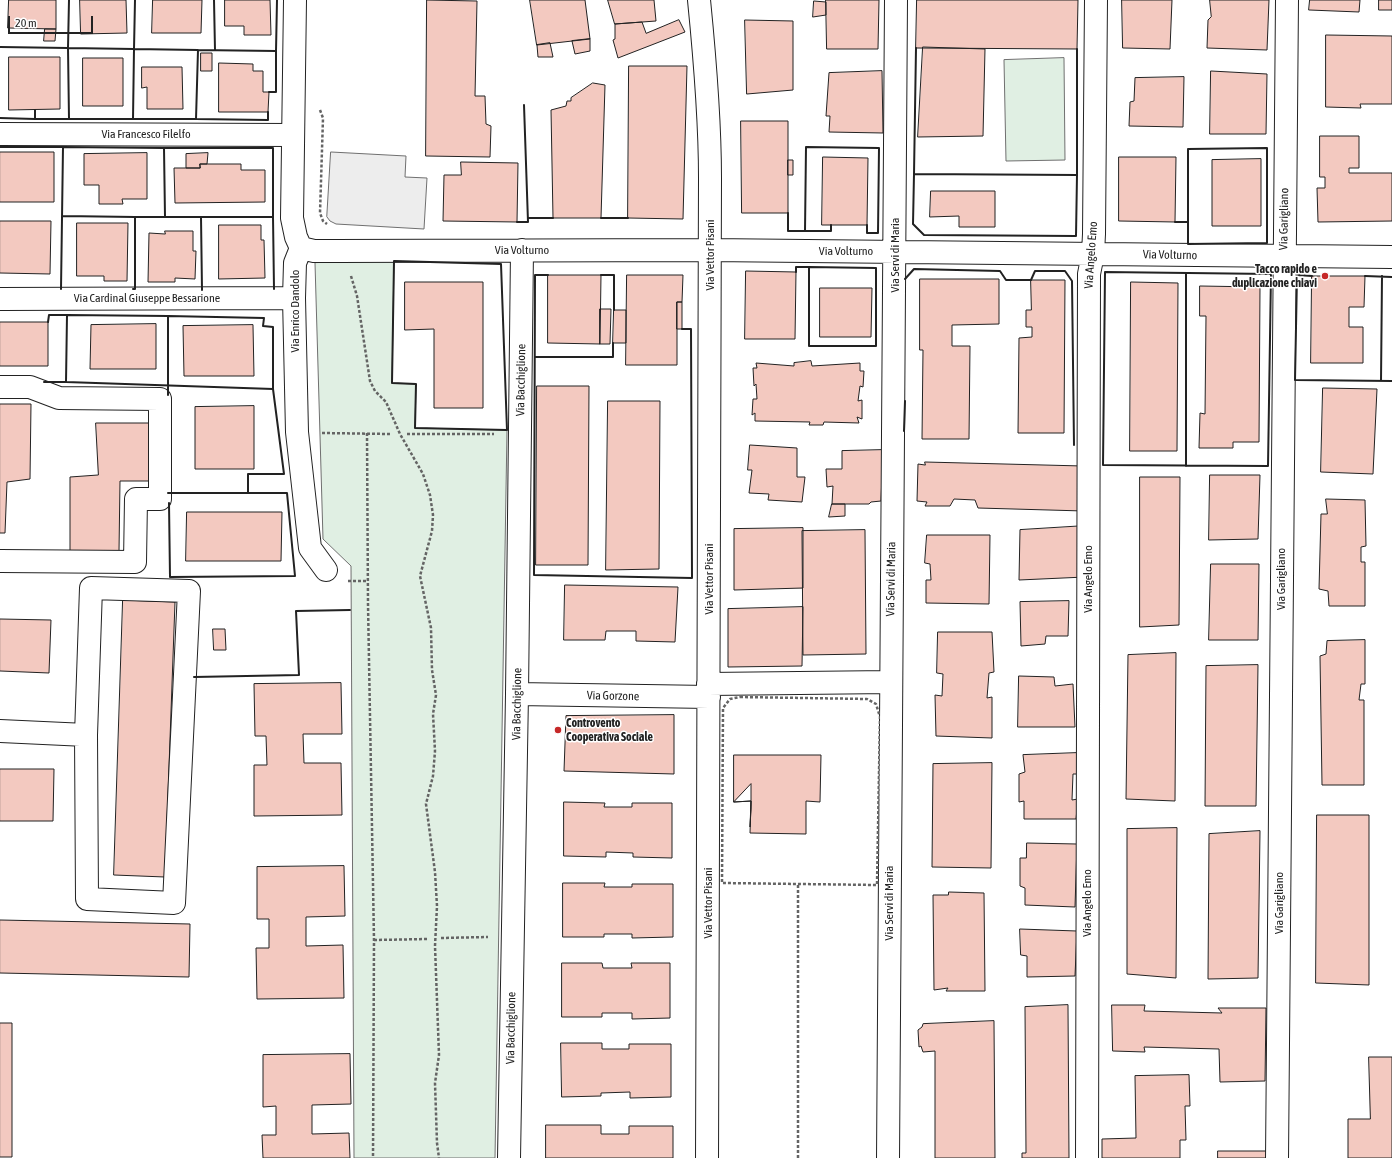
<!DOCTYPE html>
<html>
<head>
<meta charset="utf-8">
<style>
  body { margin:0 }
  #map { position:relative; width:1392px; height:1158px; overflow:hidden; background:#fff; font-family:"Asap Condensed",sans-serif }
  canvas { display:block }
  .scale { position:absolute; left:8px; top:16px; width:85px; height:18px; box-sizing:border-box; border:2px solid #222; border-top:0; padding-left:5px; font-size:12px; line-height:14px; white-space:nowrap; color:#222; -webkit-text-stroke:3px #fff; paint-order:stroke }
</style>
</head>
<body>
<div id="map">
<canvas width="1392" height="1158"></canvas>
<div class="scale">20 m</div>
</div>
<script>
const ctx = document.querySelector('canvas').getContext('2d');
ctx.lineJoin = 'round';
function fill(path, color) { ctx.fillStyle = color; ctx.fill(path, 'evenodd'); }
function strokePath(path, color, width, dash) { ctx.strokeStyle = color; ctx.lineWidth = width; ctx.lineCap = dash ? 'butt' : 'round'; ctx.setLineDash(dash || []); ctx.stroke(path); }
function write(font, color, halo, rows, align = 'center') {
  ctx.font = font + ' "Asap Condensed",sans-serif'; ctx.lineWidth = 3; ctx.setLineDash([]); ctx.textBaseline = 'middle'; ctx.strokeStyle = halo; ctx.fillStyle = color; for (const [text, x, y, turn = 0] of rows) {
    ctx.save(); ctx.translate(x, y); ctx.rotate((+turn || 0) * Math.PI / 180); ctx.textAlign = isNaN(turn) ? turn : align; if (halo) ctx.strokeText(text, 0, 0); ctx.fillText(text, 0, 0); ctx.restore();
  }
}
const green = new Path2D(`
  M1064,58L1065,160L1006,161L1004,60Z
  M394,261L392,383L416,384L415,428L507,430L495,1158H354L351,566L323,539L315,263Z`);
fill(green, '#e0efe3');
strokePath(green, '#6f6f6f', 1);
const parking = new Path2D(`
  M331,152L406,156L405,177L427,178L424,229L336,224L330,221L327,217Z`);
fill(parking, '#ededed');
strokePath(parking, '#6f6f6f', 1);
const building = new Path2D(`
  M9,0H56V29L8,28Z
  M80,0H126L127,33L81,34Z
  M153,0H202L201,33H152Z
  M225,0H270L271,35H244V26H225Z
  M427,0L477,1L475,96H485L486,124L491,126L490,157L426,156Z
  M530,0H585L590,39L537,45Z
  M608,0H654L656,21L615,24Z
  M826,0H879L878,49H827Z
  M917,0H1078L1077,49L916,48Z
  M1122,0H1172L1170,49L1123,48Z
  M1210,0H1269L1267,50L1207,48L1208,20L1211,17Z
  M1310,0H1360L1359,12L1309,10Z
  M1379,0H1392V10H1379Z
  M814,1L826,2V15L813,17Z
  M679,20L685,32L618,58L613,40L615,39V24L642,22L646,33Z
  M745,20L793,21V90L747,94Z
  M45,29H56L55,41H44Z
  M1326,35L1392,36V104H1360L1361,108L1326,107Z
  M590,39V51L575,54L572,41Z
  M550,43L553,57H538L537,45Z
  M923,47L985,49L983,136L918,137Z
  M201,53H212V71H201Z
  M9,57H60V109L9,110Z
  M83,58H123V106H83Z
  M219,63L253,64V71H263V92H269L268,112H219Z
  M629,66H687L683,219L628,218Z
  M142,67H182L183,109H147V87L142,88Z
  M882,71L883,133L829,132L830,116H826L829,73Z
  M1211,71L1267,74L1266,134H1210Z
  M1184,77L1183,127L1129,126L1130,102L1134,101L1135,78Z
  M593,83L605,85L601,218H553L551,110L566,106L567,101H571V98Z
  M741,121H788V213H742Z
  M1320,136H1359V168H1349V173H1392V221L1318,222L1317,188H1325V177H1320Z
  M0,152H54V202H0Z
  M147,153V199H122L123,204H99V185H84V154Z
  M208,153L207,164H200V168H186V154Z
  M823,157L868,158L867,225H822Z
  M1119,157H1176L1175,222L1119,221Z
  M1261,159V226H1212V160Z
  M788,160H793V175H788Z
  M461,162L518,163L517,222L443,221L444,175H461Z
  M200,164H241V170H265V202L175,203L174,168H200Z
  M931,191H995V227H959V216L930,217Z
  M0,221H51L50,274L0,273Z
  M77,223H128L127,281H104V276H77Z
  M219,225H261V240H264L265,278L219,279Z
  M165,231H193V251H196L195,279L175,278V282H148L149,233L165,234Z
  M746,271L796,272L795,339H745Z
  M548,275H601L600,344L548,343Z
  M627,275H683L682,302H677V365H626Z
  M1312,276H1365L1364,307H1349V327H1363V363H1311Z
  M920,279H999V324L952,325V346H970L969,439H922L923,350H920Z
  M1031,280H1065L1064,433H1018L1019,338L1032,337V327H1026V310H1031Z
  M405,282H483V408H434V329L405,330Z
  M1131,282L1178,283L1177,451H1130Z
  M1200,286L1260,287L1259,442H1233V448H1199L1200,413L1205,414L1206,316H1200Z
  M820,288H872L871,337H820Z
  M677,302H682V329H677Z
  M600,309H611L610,344H600Z
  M614,310H626V343H613Z
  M0,322H48V366H0Z
  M156,324V369H90L91,325Z
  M253,325L254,376H184L183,326Z
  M811,361L812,366L860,363V371H864L863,387L860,386L858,401L862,400V419L857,417L859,423L824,422L823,425H809L810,422L755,421V413L752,415L753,399H757L756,384L754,386L753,368H757L756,363L794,366V363Z
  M537,386H589L588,565H536Z
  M1323,388L1377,389L1373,474L1321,472Z
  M608,401H660L659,569L606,570Z
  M0,404H31L30,479L7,482L5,533H0Z
  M254,406V469H195V407Z
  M96,423H154L153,481H120L119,551L70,552V477L98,475Z
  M750,445L797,448V477H805L802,502L768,500L769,494L749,493L752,470H748Z
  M883,450L881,501L871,502L869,504H832L833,486L827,487L826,469H842V451Z
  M925,462L1083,466L1084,511L978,508L975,500L954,499L950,506H925L927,502L917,501L918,464L925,465Z
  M1210,475H1260L1258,539L1209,540Z
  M1140,477H1180L1179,625L1140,627Z
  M1326,499L1365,500L1366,546L1361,547V562H1365V606H1329L1328,591L1319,589L1321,514H1327Z
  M832,504H845V516L829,517Z
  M187,512H282L281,561H186Z
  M1085,526V577L1019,580L1020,530Z
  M803,528V588L734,590V529Z
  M865,530L866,654L803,655L802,531Z
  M927,535H990L989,604L926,603V580H931L930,564L925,563Z
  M1211,564H1259L1258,640H1209Z
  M565,585L678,587L675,642L636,641V631H606L605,640H564Z
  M123,600L175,602L165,877L114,875Z
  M1069,601L1068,636H1046L1045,644L1021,646L1020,602Z
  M803,607L802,666L728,667V609Z
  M0,619L51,620L49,673L0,671Z
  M213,629H225L226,650H214Z
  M938,632H992L994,672L989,673L987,698L992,697V738L936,736L935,695L942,696L943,674L937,673Z
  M1365,640V684H1361L1359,700H1364V785H1322L1320,656L1326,654L1327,641Z
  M1176,653L1175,801L1126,799L1128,655Z
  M1258,665L1256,806H1205L1206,666Z
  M1019,676L1054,677L1055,686L1073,684L1075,727H1018Z
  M341,683L342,734H303L304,763H341L342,815L254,816V765H267L266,736H255L254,684Z
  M674,715V774L564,771L566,716Z
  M1077,753V774H1073L1072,800L1078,799L1076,819H1024V801L1019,802V774L1025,772L1023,755Z
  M734,755H821L820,802L806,801V834L750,833L751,801L734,802Z
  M992,763L991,868L932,867L933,764Z
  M0,769H54L53,821H0Z
  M751,784V809L750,827L751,801L734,802Z
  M564,802L605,803L604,807H632V803H672V858L633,857V853L606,852V857L564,856Z
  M1317,815H1369V985L1316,983Z
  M1177,828L1176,978L1127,974V829Z
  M1260,831L1258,978L1208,979L1209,834Z
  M1027,843L1077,844L1075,907L1025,905V888L1020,886V858H1026Z
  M344,866L345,916L306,917V946L343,945L344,998L257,999L256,948H269V919H257V867Z
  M563,883H605L604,887H632V884H673V937L632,938V934H604V937H563Z
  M949,892L984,893L985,991H946L948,988L934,990L933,895H948Z
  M0,920L190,924L189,977L0,973Z
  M1020,929L1077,931L1075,976L1027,977V956L1021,955Z
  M562,963H602L603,968H632L631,963H670V1018L632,1019V1013H602V1017H562Z
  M1068,1005L1069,1158H1022V1153H1026L1025,1007Z
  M1112,1005H1145L1144,1011L1222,1013L1218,1008H1266L1265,1081L1220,1082L1219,1049L1144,1047L1145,1052L1113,1051Z
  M994,1021L995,1158H935V1051L923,1052L921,1046L919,1047L918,1030L922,1027L923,1024Z
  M0,1023H12V1157H0Z
  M561,1043H602V1049H629V1044H671V1097L630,1098V1092L601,1093V1096L562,1097Z
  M350,1054L351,1104L312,1105V1134L349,1133L350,1158H263L262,1135H276V1106L263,1107V1055Z
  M1369,1057H1392V1158H1348V1119H1370Z
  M1189,1075L1190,1106H1185L1186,1140H1180V1158H1102V1139L1136,1138L1135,1076Z
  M546,1125H601V1134H629V1126H673V1158H546Z
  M1218,1151H1268V1158H1218Z`);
fill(building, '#f3c9c0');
strokePath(building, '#222', 1);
const minor = new Path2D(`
  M295,0L292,218L296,237L301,248
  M699,0C705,60 710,118 710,178L707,1158
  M0,134L292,135
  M301,248L314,251H335L709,250L1392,257
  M301,248L295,263L294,298L297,432L310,548L326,570
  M0,299L294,298
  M0,387H30L59,398L160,399V499H136L135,562L0,561
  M91,588L189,591L174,903L87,899L86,735Z
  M708,684L890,682
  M517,694L709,697
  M0,731L86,735
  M509,1158L517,694L522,250
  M888,1158L896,0
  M1087,1158L1089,274L1093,254L1094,234L1096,0
  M1277,1158L1287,0`);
strokePath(minor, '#222', 24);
strokePath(new Path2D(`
  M320,110L323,118L320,213L323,221L327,224
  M351,276L357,296L370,381L375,391L386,402L400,434L423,474L430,495L433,515L432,531L420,576L431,628L432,670L436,695L433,714L435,751L433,776L426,804L435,872L437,906L435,946L439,1055L435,1083L437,1143L439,1158
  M322,433L390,434
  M367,433L368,604L374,940L373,1158
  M407,434H494
  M348,581H368
  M740,697L867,699L876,704L880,717L877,885L722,883L723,708L730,699Z
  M441,938L488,937
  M374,940L428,939
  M798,1158V884`), '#646464', 2.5, [3, 2]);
strokePath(minor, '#fff', 22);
strokePath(new Path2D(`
  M214,0L215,50
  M0,47L68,48L69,119H35
  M916,48L914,174L1077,175V49
  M198,50L276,51V92H269
  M276,51L277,0
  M0,118L35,119V110
  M69,119H133L134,49L68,48L69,0
  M133,119H196L198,50L134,49L135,0
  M196,119L268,120V112
  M0,147H63L61,289
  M63,147L164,148
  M1267,148V243L1188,244V149Z
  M914,174L913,224L924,235L1076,236L1077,175
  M788,213V231H805
  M63,216L135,217V289H133
  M135,217H273L274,289
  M165,217L164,148H273V217
  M201,217L202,290
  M528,218H553
  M601,218H628
  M517,222H528L524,105
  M1175,222H1188
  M831,225V231H805L806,147L879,148L878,233H867V225
  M394,261L501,264L507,430L415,428L416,384L392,383Z
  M809,267L876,268V346H809Z
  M796,272V267H809
  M1105,272L1271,274L1268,466L1103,465Z
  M548,275H535L534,575L692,578L691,329H682
  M601,275H614V310
  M1312,276L1297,275L1295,380L1392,381
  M1365,276L1392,277
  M905,279L914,269L1000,271L1006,280H1031L1035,271H1065L1072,281L1074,445
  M168,316L67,315L66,382L273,389V327L263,326L264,318L168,316V395
  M48,322L49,315H67
  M535,357H613V343
  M1381,381L1382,276
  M44,382H66
  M904,431L905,401
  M1186,466V273
  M168,493H287L295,576L170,577L169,503
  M248,493V474H284L273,389
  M194,677L299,675L296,611L350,610`), '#222', 2);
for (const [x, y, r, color] of [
  [1325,276,4,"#c62828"],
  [558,730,4,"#c62828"]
]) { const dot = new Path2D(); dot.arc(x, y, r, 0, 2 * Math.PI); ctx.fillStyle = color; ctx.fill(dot); strokePath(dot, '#fff', 1.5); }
write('12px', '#222', '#fff', [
  ["Via Francesco Filelfo",146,134],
  ["Via Garigliano",1284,219,-89],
  ["Via Volturno",522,250],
  ["Via Volturno",846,251],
  ["Via Vettor Pisani",710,255,-90],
  ["Via Servi di Maria",895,255,-90],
  ["Via Angelo Emo",1091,255,-86],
  ["Via Volturno",1170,255,1],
  ["Via Cardinal Giuseppe Bessarione",147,298],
  ["Via Enrico Dandolo",295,311,-90],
  ["Via Bacchiglione",521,380,-89],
  ["Via Vettor Pisani",709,579,-90],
  ["Via Servi di Maria",891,579,-89],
  ["Via Angelo Emo",1088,579,-90],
  ["Via Garigliano",1281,579,-90],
  ["Via Gorzone",613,696,1],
  ["Via Bacchiglione",517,704,-89],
  ["Via Vettor Pisani",708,903,-90],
  ["Via Servi di Maria",889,903,-90],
  ["Via Angelo Emo",1087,903,-90],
  ["Via Garigliano",1279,903,-90],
  ["Via Bacchiglione",511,1028,-89]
]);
write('bold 12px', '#222', '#fff', [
  ["Tacco rapido e",1317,269],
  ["duplicazione chiavi",1317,283],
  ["Controvento",566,723,"left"],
  ["Cooperativa Sociale",566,737,"left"]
], 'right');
</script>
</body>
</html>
